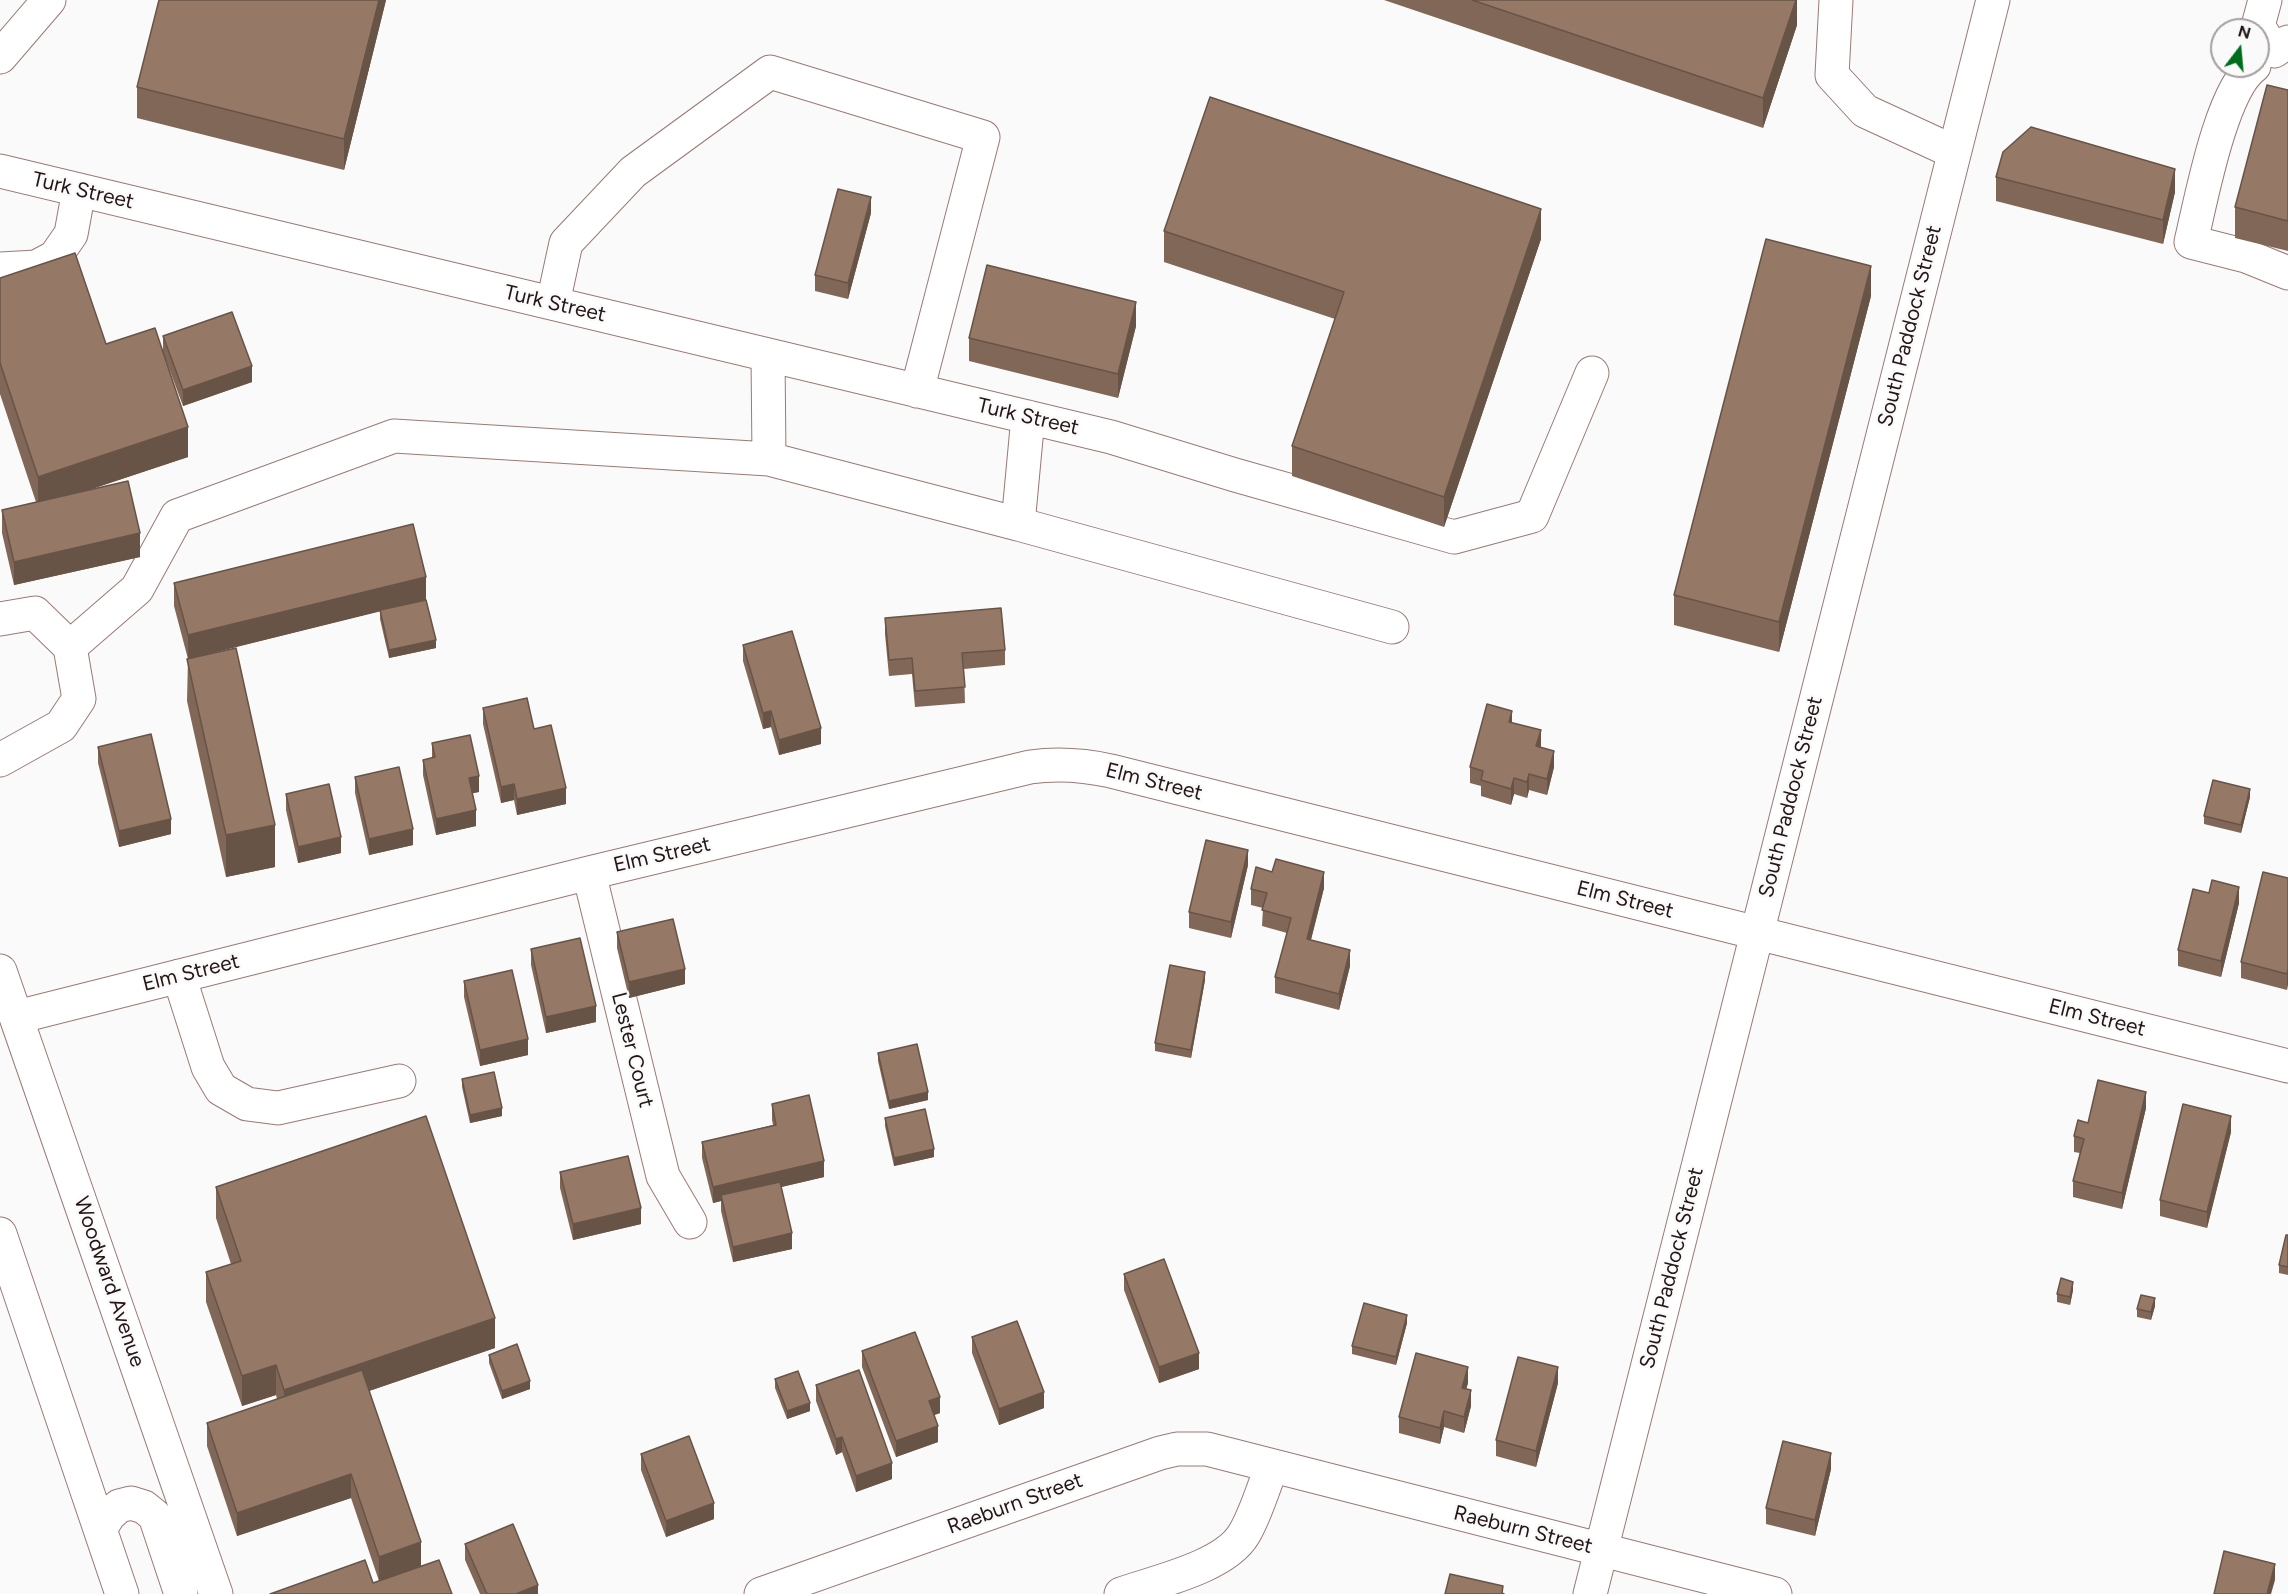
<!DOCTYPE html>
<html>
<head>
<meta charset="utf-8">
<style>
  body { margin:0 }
  #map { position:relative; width:2288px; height:1594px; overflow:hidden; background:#fafafa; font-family:Figtree,sans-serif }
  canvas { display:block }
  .north { position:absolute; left:2210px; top:18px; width:60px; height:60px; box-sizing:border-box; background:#fafafa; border:2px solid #a49f9e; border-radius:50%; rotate:16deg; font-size:16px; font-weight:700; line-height:24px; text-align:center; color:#231614 }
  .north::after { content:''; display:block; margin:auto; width:21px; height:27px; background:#006d1d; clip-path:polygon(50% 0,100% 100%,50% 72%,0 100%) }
</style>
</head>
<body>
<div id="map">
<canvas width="2288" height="1594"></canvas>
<div class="north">N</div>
</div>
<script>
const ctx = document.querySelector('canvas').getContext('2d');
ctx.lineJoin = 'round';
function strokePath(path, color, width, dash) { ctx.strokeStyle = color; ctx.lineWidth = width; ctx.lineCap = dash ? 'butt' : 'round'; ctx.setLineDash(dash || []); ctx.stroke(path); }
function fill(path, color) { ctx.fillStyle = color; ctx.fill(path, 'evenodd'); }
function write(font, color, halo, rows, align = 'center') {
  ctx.font = font + ' Figtree,sans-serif'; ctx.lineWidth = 5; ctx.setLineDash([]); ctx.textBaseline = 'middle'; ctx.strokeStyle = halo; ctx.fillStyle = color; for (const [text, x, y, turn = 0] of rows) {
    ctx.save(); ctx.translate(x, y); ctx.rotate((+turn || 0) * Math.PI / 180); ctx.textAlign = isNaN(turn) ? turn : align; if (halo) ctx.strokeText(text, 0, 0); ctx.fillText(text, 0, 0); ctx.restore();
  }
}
const minor = new Path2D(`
  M1836,0L1832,75L1865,111L1954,152
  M2265,0L2258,26L2274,51L2288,42
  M0,57L49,0
  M2254,66C2221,90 2201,200 2191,242L2246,256L2288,273
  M0,171L1111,437L1235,475L1454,537L1532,516L1592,373
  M0,269L36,267L55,257L71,234L79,190
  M553,303L566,243L633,172L770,72L983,137L917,391
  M769,459L1018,524L1028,417
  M1018,524L1392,627
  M0,619L35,613L70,647L79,699L61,726L0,760
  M70,647L137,589L177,516L394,436L769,459L768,355
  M589,873L663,1176L690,1222
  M179,976L208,1067L221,1089L247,1104L278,1108L399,1081
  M17,1017L589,873L1030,767C1058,763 1084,765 1111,771L2288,1066
  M761,1594L1160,1453L1177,1449H1207L1775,1594
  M1121,1594C1155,1582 1225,1567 1244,1534C1256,1514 1263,1488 1272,1466
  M1590,1594L1993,0`);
const major = new Path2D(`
  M0,971L216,1594
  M0,1234L122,1594
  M100,1529L109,1515L119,1506L131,1503L144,1507L155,1516L181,1594`);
strokePath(minor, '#9c7973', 35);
strokePath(major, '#9c7973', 35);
strokePath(minor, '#fff', 33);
strokePath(major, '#fff', 33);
fill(new Path2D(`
  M386,0L344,170L137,118V87Z
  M1384,0H1797V25L1763,128Z
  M2288,90V251L2235,238V207Z
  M1996,177L2175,192L2163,244L1996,201Z
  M871,213L848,299L815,291V275Z
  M1164,231L1541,239L1444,527L1292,476V446L1335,319L1164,262Z
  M0,278L106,344L188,457L88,490L140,557L14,585L2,533V510L36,502L0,394Z
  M1871,296L1779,652L1674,625V595Z
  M1136,326L1118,398L969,361V338Z
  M163,336L252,382L183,406L163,352Z
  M174,583L426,600L436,648L389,658L380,619V611L195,657L275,867L226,877L187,701L188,659L174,606Z
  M885,618L1005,650V665L964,669L965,703L915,707L912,674L889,676L885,634Z
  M743,645L821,744L779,755L771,727L763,729L743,661Z
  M483,708L534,729L566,804L517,815L514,800L501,803L483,724Z
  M1512,722L1540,747L1554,767L1547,795L1529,790L1527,798L1514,794L1511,805L1481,796V786L1470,783V767Z
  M432,743L479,792L472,793L476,826L436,835L423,775V760L432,758Z
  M98,747L171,834L119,847L98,763Z
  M355,777L413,845L369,855L355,793Z
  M286,794L341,853L298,863L286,810Z
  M2250,797L2241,833L2204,824V816Z
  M1248,865L1231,938L1189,928V912Z
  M2288,878L2287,990L2241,978V962Z
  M1324,888L1311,940L1350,966L1339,1010L1275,993V977L1287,933L1262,926L1263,908L1251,905V889Z
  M2209,893L2239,903L2221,977L2178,966V950Z
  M617,932L685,984L629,998L617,948Z
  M531,949L596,1022L546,1033L531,965Z
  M1205,980L1191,1058L1155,1051V1043Z
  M464,981L528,1055L480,1066L464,997Z
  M878,1053L928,1100L889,1109L878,1061Z
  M462,1079L502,1116L470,1123L462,1087Z
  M772,1104L824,1177L781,1187L792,1249L733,1262L721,1211V1201L713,1203L702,1158V1142L773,1125L772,1120Z
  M2146,1108L2122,1209L2073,1197V1181L2080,1153L2074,1152V1136L2088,1123Z
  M885,1118L934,1157L894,1166L885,1126Z
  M2231,1132L2207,1228L2160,1216V1200Z
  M560,1172L641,1224L573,1240L560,1188Z
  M216,1187L495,1348L369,1391L421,1566L379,1581L351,1498L237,1536L207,1446V1423L277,1399L276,1395L242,1406L206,1302V1272L231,1264L216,1218Z
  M2288,1235V1275L2279,1273V1265Z
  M1124,1274L1199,1369L1159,1383L1124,1290Z
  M2073,1290L2070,1305L2057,1302V1294Z
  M2155,1306L2151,1320L2137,1317V1309Z
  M1407,1323L1396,1365L1352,1354V1346Z
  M972,1337L1044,1408L999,1425L972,1353Z
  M862,1351L940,1413L934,1415L938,1442L896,1457L862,1367Z
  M489,1355L530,1389L502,1399L489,1363Z
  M775,1379L810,1411L787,1419L775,1388Z
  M1468,1383L1466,1389L1471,1406L1464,1433L1444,1427L1440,1444L1399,1433V1417Z
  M1558,1383L1536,1467L1496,1456V1440Z
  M816,1385L892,1479L856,1492L842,1452L836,1455L816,1401Z
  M641,1454L714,1519L666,1537L641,1470Z
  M1831,1469L1815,1536L1766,1524V1508Z
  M465,1544L538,1594H480L465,1560Z`), '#806758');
fill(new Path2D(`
  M379,0H386L344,170V139Z
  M1796,0H1797V25L1763,128V98Z
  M2175,169V192L2163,244V220Z
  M871,197V213L848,299V283Z
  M1541,209V239L1444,527V497Z
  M1871,266V296L1779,652V622Z
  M1136,302V326L1118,398V374Z
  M252,366V382L183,406V390Z
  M188,427V457L38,507V477Z
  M140,533V557L14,585V562Z
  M426,577V600L188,659V635Z
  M436,640V648L389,658V650Z
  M771,711V727L763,729V713Z
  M1512,711V727L1509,722Z
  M821,728V744L779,755V740Z
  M1541,730V746L1536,762V746Z
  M1554,751V767L1547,795V779Z
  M1529,774V790L1527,798V782Z
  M479,776V792L469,794V778Z
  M1514,778V794L1511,805V789Z
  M514,784V800L501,803V787Z
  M566,788V804L517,815V799Z
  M2250,789V797L2241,833V825Z
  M476,810V826L436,835V819Z
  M171,819V834L119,847V831Z
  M275,825V867L226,877V835Z
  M413,829V845L369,855V839Z
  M341,837V853L298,863V847Z
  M1248,850V865L1231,938V922Z
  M1324,872V888L1307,955V939Z
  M2239,887V903L2221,977V961Z
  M1350,950V966L1339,1010V994Z
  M685,969V984L629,998V982Z
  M2288,969V985L2287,990V974Z
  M1205,972V980L1191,1058V1050Z
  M596,1006V1022L546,1033V1017Z
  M528,1039V1055L480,1066V1050Z
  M928,1092V1100L889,1109V1101Z
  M2146,1092V1108L2122,1209V1193Z
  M502,1108V1116L470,1123V1115Z
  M2231,1116V1132L2207,1228V1212Z
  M934,1149V1157L894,1166V1158Z
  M824,1161V1177L722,1201L721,1195V1201L713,1203V1187Z
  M641,1208V1224L573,1240V1224Z
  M792,1233V1249L733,1262V1247Z
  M2073,1282V1290L2070,1305V1297Z
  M2155,1298V1306L2151,1320V1312Z
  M1407,1315V1323L1396,1365V1357Z
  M495,1318V1348L284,1420V1390Z
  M1199,1353V1369L1159,1383V1367Z
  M276,1365V1395L242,1406V1376Z
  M1468,1367V1383L1462,1404V1388Z
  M1558,1367V1383L1536,1467V1451Z
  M530,1381V1389L502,1399V1391Z
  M1471,1390V1406L1464,1433V1417Z
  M1044,1392V1408L999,1425V1409Z
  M940,1397V1413L929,1417V1401Z
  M810,1403V1411L787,1419V1411Z
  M1444,1411V1427L1440,1444V1428Z
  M938,1426V1442L896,1457V1441Z
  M842,1437V1452L836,1455V1439Z
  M1831,1453V1469L1815,1536V1520Z
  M892,1463V1479L856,1492V1476Z
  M351,1474V1498L237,1536V1513Z
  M714,1503V1519L666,1537V1521Z
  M421,1542V1566L379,1581V1557Z
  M2275,1564V1580L2271,1594H2267Z
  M538,1585V1594H516Z`), '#685447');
const building = new Path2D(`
  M159,0H379L344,139L137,87Z
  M1472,0H1796L1763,98Z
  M2267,85L2288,90V221L2235,207Z
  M1210,97L1541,209L1444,497L1292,446L1344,292L1164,231Z
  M2031,127L2175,169L2163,220L1996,177L2003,152Z
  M838,189L871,197L848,283L815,275Z
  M1766,239L1871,266L1779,622L1674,595Z
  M75,253L106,344L155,328L188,427L38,477L0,363V278Z
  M987,265L1136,302L1118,374L969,338Z
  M232,312L252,366L183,390L163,336Z
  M128,481L140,533L14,562L2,510Z
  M413,524L426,577L188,635L174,583Z
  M426,600L436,640L389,650L380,610Z
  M1001,608L1005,650L962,653L965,687L915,691L912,658L889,660L885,618Z
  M792,631L821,728L779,740L771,711L763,713L743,645Z
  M236,648L275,825L226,835L187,659Z
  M527,698L534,729L551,725L566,788L517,799L514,784L501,787L483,708Z
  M1487,704L1512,711L1509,722L1541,730L1536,746L1554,751L1547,779L1529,774L1527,782L1514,778L1511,789L1481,780L1483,771L1470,767Z
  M151,734L171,819L119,831L98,747Z
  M470,735L479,776L469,778L476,810L436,819L423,760L435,757L432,743Z
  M399,767L413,829L369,839L355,777Z
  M2213,780L2250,789L2241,825L2204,816Z
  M329,784L341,837L298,847L286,794Z
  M1206,840L1248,850L1231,922L1189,912Z
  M1276,859L1324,872L1307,939L1350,950L1339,994L1275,977L1291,918L1262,910L1267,893L1251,889L1256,867L1272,872Z
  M2263,872L2288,878V969L2287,974L2241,962Z
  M2212,880L2239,887L2221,961L2178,950L2193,889L2209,893Z
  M673,919L685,969L629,982L617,932Z
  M580,938L596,1006L546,1017L531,949Z
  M1170,965L1205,972L1191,1050L1155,1043Z
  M512,970L528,1039L480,1050L464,981Z
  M917,1044L928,1092L889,1101L878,1053Z
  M494,1072L502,1108L470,1115L462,1079Z
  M2098,1080L2146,1092L2122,1193L2073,1181L2084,1139L2074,1136L2078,1120L2088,1123Z
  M809,1095L824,1161L713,1187L702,1142L776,1125L772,1104Z
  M2183,1104L2231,1116L2207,1212L2160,1200Z
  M925,1109L934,1149L894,1158L885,1118Z
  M426,1116L495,1318L284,1390L276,1365L242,1376L206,1272L241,1261L216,1187Z
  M628,1156L641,1208L573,1224L560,1172Z
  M780,1182L792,1233L733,1247L721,1195Z
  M2286,1235H2288V1267L2279,1265Z
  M1164,1259L1199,1353L1159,1367L1124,1274Z
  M2061,1278L2073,1282L2070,1297L2057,1294Z
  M2141,1295L2155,1298L2151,1312L2137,1309Z
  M1364,1303L1407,1315L1396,1357L1352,1346Z
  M1017,1321L1044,1392L999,1409L972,1337Z
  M915,1332L940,1397L929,1401L938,1426L896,1441L862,1351Z
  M517,1344L530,1381L502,1391L489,1355Z
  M1416,1353L1468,1367L1462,1388L1471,1390L1464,1417L1444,1411L1440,1428L1399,1417Z
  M1518,1357L1558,1367L1536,1451L1496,1440Z
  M362,1370L421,1542L379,1557L351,1474L237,1513L207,1423Z
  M859,1370L892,1463L856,1476L842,1437L836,1439L816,1385Z
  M798,1371L810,1403L787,1411L775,1379Z
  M689,1436L714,1503L666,1521L641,1454Z
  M1783,1441L1831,1453L1815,1520L1766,1508Z
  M513,1524L538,1585L516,1594H487L465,1544Z
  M2224,1551L2275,1564L2267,1594H2214Z
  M365,1560L373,1583L439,1560L452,1594H270Z
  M1450,1574L1503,1586L1502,1593L1504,1594H1445Z`);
fill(building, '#957866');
strokePath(building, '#685447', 1.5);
write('21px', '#231614', '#fafafa', [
  ["Turk Street",83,191,13],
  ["Turk Street",555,304,13],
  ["South Paddock Street",1910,326,-76],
  ["Turk Street",1028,417,13],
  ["Elm Street",1154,782,14],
  ["South Paddock Street",1791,797,-76],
  ["Elm Street",662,855,-13],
  ["Elm Street",1625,900,14],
  ["Elm Street",191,973,-14],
  ["Elm Street",2097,1018,14],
  ["Lester Court",632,1050,76],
  ["South Paddock Street",1672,1268,-76],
  ["Woodward Avenue",109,1282,71],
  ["Raeburn Street",1015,1504,-20],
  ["Raeburn Street",1523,1530,14]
]);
</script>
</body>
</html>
